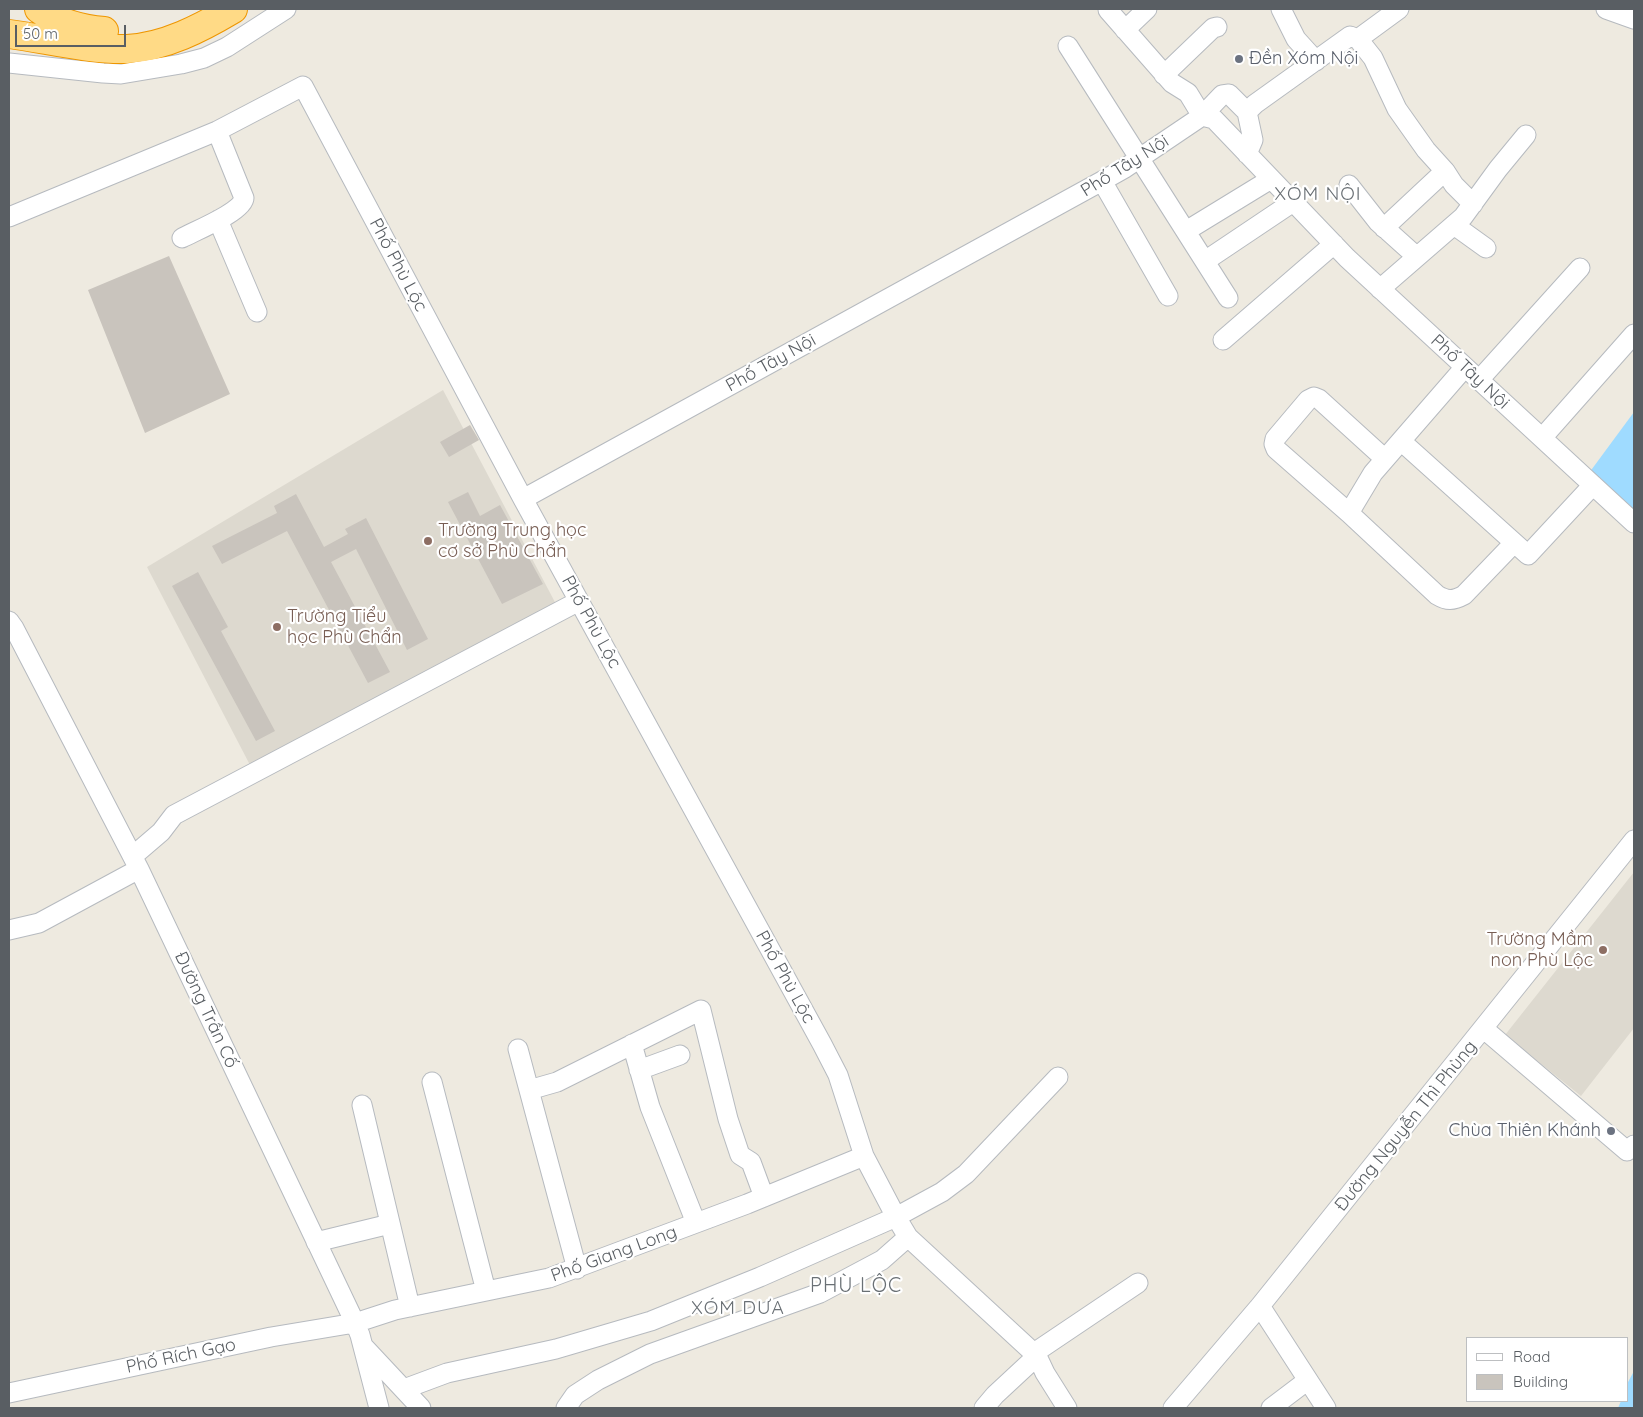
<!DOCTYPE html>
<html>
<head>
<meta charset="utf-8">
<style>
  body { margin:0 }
  #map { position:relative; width:1643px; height:1417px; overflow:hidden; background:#eeeae0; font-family:Quicksand,sans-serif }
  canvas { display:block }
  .frame { position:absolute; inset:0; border:10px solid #595e63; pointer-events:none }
  .legend { position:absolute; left:1466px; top:1337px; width:162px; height:65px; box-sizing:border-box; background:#fff; border:1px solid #bdbfc1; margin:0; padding:6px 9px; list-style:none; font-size:15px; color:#595e63 }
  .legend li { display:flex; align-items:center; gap:10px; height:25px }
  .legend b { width:25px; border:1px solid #bdbfc1 }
  .scale { position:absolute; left:15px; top:25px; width:111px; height:22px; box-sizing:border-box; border:2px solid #595e63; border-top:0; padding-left:6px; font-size:15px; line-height:18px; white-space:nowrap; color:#595e63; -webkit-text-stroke:4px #fff; paint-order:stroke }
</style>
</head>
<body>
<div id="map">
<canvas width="1643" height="1417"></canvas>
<div class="frame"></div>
<ul class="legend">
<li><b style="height:6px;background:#fff"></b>Road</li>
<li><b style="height:14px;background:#c9c4bd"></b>Building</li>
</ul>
<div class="scale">50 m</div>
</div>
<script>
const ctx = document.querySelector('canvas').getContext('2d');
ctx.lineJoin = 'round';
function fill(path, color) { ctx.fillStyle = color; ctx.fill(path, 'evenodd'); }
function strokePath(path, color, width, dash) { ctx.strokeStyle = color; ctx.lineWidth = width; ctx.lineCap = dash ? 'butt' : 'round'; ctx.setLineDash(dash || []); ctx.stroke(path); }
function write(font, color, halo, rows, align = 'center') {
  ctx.font = font + ' Quicksand,sans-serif'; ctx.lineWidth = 4.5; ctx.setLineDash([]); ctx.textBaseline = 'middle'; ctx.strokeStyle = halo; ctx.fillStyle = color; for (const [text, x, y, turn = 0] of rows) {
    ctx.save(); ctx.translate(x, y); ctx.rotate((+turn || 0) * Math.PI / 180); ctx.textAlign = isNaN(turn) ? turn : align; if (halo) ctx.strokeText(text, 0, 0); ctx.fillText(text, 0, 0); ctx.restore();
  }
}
fill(new Path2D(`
  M443,390L557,606L250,765L147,567Z
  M1634,872V1028L1581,1096L1505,1035Z`), '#ddd9cf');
fill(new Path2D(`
  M1634,412V517L1589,473Z
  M1634,1371V1408H1618L1621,1401H1627V1384Z`), '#9fdbff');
fill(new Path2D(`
  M169,256L230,394L145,433L88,290Z
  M470,425L479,440L449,457L440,442Z
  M468,492L480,516L500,505L543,584L502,604L448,502Z
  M296,494L324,547L348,534L345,529L366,518L428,639L407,650L356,549L331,562L390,672L368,683L287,531L222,564L212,546L277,513L274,506Z
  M198,572L228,627L221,631L275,731L256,741L172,586Z`), '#c9c4bd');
const minor = new Path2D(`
  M1281,9L1296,39L1316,61
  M1606,9L1634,19
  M1108,10L1172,83L1188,93L1202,116L1222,95L1229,94L1247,112L1253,140L1247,154
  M1125,30L1147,9
  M1358,39L1373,58L1397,109L1426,150L1445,171L1454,185L1473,204
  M1068,46L1228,298
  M9,63L103,73L121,74L181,64L204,58L227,47L286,9
  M1164,75L1213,28L1217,27
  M1247,112L1255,104L1350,36L1358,39L1399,9
  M1102,181L1168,296
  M1349,185L1378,222L1417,257
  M9,217L217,131L303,86L523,499L822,1044L838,1075L864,1156L896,1217L908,1237L1037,1356L1045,1373L1067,1408
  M218,220L257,312
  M1454,225L1486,248
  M1384,228L1445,171
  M1186,231L1271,179
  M182,238C195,231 244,211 244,198L217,131
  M1205,261L1293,202
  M1380,289L1463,217L1498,169L1526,135
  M1223,340L1334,244
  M1479,380L1580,268
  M1542,438L1634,334
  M1401,441L1528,555L1593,485
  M1385,459L1319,399L1314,397L1308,400L1275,439L1274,444L1276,449L1349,513L1437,595C1447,601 1453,601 1464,595L1514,543
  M523,499L1102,181L1125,168L1202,116L1214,119L1347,258L1634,523
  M1349,513L1373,473L1465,367
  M9,621L14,628L139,869L355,1323L360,1335L379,1408
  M133,856L161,832L174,815L579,601
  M9,930L39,923L139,869
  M1484,1029L1627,1151L1634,1145
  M632,1044L650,1107L696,1223
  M518,1049L577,1269
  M639,1070L680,1055
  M432,1082L486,1291
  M529,1090L557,1082L701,1010L728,1119L740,1155L751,1162L764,1197
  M362,1105L410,1307
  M316,1242L390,1224
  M1260,1306L1326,1408
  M364,1347L421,1408
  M1034,1353L1138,1283
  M404,1389L447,1373L556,1349L651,1321L760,1277L896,1217L942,1192L966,1174L1058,1077
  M9,1393L271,1337L355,1323L395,1310L549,1278L747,1204L864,1156
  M566,1408L575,1395L598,1380L650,1354L820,1293L882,1260L908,1237
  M984,1408L995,1395L1037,1356
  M1173,1408L1260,1306L1634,840
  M1271,1408L1308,1380`);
const highway = new Path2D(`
  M39,9C58,23 81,29 104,31
  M9,34C47,39 88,50 127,49C165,47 201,28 233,9`);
strokePath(minor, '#b6babf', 21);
strokePath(highway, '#ee9600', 30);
strokePath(minor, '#fff', 19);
strokePath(highway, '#ffda86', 28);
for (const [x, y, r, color] of [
  [1239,59,5,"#6b7280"],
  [428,541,5,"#8d6e63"],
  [277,627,5,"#8d6e63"],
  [1603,950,5,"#8d6e63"],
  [1611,1131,5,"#6b7280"]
]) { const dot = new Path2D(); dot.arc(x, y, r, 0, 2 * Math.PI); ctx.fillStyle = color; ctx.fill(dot); strokePath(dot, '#fff', 2); }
write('18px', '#5b616d', '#fff', [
  ["Đền Xóm Nội",1249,59],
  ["Chùa Thiên Khánh",1601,1131,"right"]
], 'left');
write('18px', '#595e63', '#fff', [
  ["Phố Tây Nội",1125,166,-32],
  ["Phố Phù Lộc",398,265,62],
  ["Phố Tây Nội",771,363,-29],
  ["Phố Tây Nội",1470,372,43],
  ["Phố Phù Lộc",591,622,61],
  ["Phố Phù Lộc",785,977,61],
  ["Đường Trần Cố",206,1010,65],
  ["Đường Nguyễn Thì Phùng",1406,1126,-51],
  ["Phố Giang Long",614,1254,-20],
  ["Phố Rích Gạo",181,1356,-12]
]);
write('18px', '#785e54', '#fff', [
  ["Trường Trung học",438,531],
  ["cơ sở Phù Chẩn",438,552],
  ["Trường Tiểu",287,617],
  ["học Phù Chẩn",287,638],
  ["Trường Mầm",1593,940,"right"],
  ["non Phù Lộc",1593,961,"right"]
], 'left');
ctx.letterSpacing = '1px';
write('19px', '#6a7075', '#fff', [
  ["XÓM NỘI",1318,194],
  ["XÓM DƯA",738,1308]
]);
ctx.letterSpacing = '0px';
ctx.letterSpacing = '1px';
write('20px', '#6a7075', '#fff', [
  ["PHÙ LỘC",856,1286]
]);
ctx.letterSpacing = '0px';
</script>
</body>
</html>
